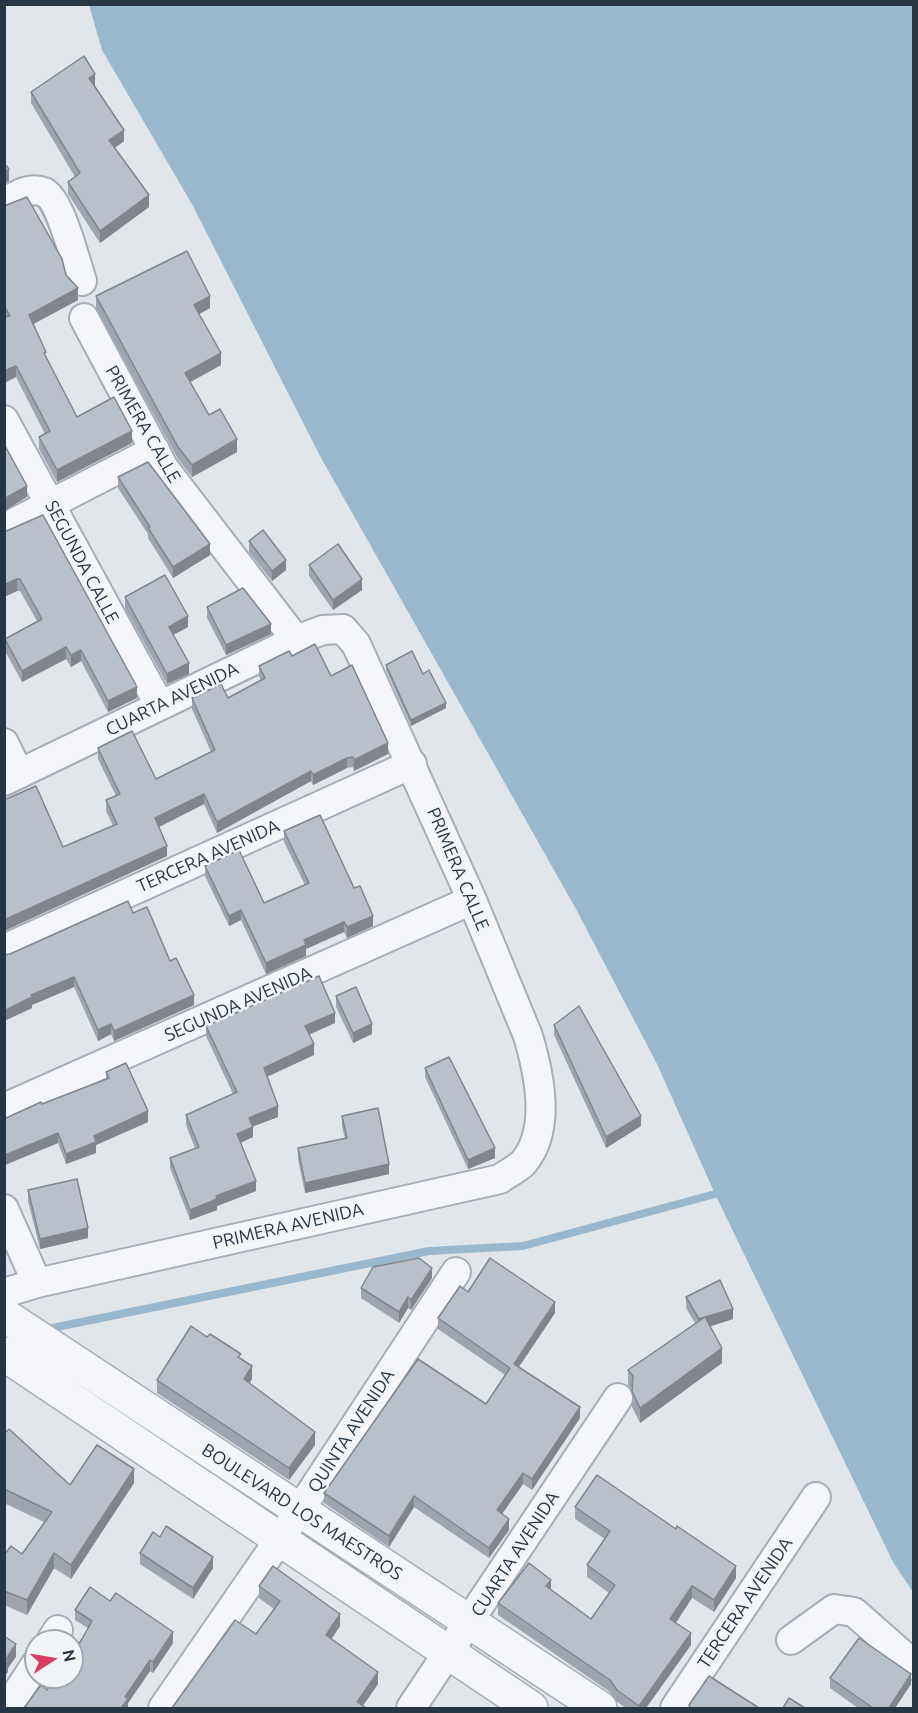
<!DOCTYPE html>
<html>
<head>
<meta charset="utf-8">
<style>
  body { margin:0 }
  #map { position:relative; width:918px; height:1713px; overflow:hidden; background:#e1e6eb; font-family:Ubuntu,sans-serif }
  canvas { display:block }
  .frame { position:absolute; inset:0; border:6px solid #283545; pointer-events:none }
  .north { position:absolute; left:24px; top:1629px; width:60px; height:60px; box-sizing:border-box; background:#f1f5f8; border:2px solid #a1a8b0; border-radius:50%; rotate:78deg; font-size:16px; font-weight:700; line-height:24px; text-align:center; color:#283545 }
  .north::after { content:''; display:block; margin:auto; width:21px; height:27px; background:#db3b62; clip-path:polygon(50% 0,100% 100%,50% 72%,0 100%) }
</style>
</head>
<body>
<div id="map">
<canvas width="918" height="1713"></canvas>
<div class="frame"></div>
<div class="north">N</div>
</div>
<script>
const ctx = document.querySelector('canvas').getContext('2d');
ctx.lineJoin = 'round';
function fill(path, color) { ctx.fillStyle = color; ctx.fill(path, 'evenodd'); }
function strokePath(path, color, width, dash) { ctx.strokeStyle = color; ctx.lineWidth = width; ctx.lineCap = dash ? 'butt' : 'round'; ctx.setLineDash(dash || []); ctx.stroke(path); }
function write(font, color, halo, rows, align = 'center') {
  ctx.font = font + ' Ubuntu,sans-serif'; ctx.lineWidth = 5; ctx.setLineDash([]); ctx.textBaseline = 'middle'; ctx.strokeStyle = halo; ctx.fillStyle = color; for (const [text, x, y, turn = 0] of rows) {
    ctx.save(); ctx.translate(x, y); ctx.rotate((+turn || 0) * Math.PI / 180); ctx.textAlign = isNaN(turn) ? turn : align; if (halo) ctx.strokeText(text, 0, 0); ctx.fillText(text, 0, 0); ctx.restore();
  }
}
fill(new Path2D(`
  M89,5H913V1592L893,1562L715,1194L657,1064L576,909L320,456L193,206L102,50Z`), '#99b8ce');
strokePath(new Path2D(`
  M52,1328L429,1251L523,1246L715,1194`), '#99b8ce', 8);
const minor = new Path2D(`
  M4,202C16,196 29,186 44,192C60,199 76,263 82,281
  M84,318L164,468L296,640
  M4,420L159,704
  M4,528L155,450
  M4,743L19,774
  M4,781L296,640L323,630L343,629L356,644L472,900L528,1036C539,1073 552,1130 523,1163C517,1169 507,1174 500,1179L37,1283L4,1293
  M4,949L412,764
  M4,1108L472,900
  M4,1209L37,1283
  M791,1640L834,1609L854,1612L914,1665
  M51,1641L58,1630
  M7,1708L36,1664
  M163,1708L299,1511L456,1272
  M411,1708L618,1398
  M675,1708L816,1497`);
const tertiary = new Path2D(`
  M4,1315L600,1708
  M4,1354L531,1708`);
strokePath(minor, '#a6adb6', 32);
strokePath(tertiary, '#a6adb6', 36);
strokePath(minor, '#f4f6f9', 28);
strokePath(tertiary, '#f4f6f9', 33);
fill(new Path2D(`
  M95,85L94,86L124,141L115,148L149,207L100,243L68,194V182L75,177L31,103V92Z
  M4,206L66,275L78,300L34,324L46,357L77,417L132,443L57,482L39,449V437L45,434L16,377L4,383Z
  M96,296L210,308L199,314L221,365L190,382L209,415L237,452L192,477L178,459L96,308Z
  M118,477L210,555L173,578L148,538V534L118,488Z
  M4,532L137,698L108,712L81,661L71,667L66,659L22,682L5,651V639L37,621L20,591H17L4,597Z
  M249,541L286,570L272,581L249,552Z
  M309,565L362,590L333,610L309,576Z
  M125,597L188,627L173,635L189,674L167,684L125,608Z
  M207,607L271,634L226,655L207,618Z
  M292,656L331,676L388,754L354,771L353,767L347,768L313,785L311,781L217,833L204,804L159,827L167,856L4,931V800L63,847L113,826L106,811V800L116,796L98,759V748L156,779L211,752L192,709V698H228L261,680L259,676V666Z
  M386,665L423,674L446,708L411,726L386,670Z
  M284,831L354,888L373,926L347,938L344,932L306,949V956L266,974L241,920L229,926L205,876V866L264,903L305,885L284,842Z
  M133,913L170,961L194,1005L114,1041L111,1034L98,1041L74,987L32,1005V1008L4,1021V955L10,954Z
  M336,996L372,1034L353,1043L336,1007Z
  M335,1023L309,1035L314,1055L267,1077L278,1117L253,1126V1137L241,1143L256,1191L217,1206V1210L190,1220L170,1168V1158L195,1148L186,1125V1115L233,1094L206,1036V1026Z
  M554,1025L641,1126L606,1148L554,1035Z
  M425,1068L495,1158L468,1169L425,1077Z
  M106,1072L148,1122L96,1145V1153L66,1164L58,1143L5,1165L4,1163V1119L106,1079Z
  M342,1116L389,1174L305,1193L298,1159V1148L345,1139L342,1126Z
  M28,1190L88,1238L40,1249L28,1201Z
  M432,1278L411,1310L408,1308L399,1323L361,1298V1288Z
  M468,1292L555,1313L519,1367L580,1418L532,1490L523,1484L502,1514L509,1530L489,1558L414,1507L389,1547L324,1503V1493L486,1404L505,1375L438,1329V1318Z
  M686,1297L733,1319L710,1326L722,1363L640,1423L632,1407V1390L628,1385V1370L695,1323L686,1308Z
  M241,1359L252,1379L249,1383L315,1445L289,1480L157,1393V1380Z
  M4,1434L70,1485L134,1483L71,1579L54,1568L27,1615L4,1605V1555L22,1554L44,1522L4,1503Z
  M575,1507L736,1578L714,1612L692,1598L676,1623L691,1645L646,1708H626L617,1702L610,1692L498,1615V1603L551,1590L591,1619L609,1593L587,1577V1565L605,1539L575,1519Z
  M160,1537L213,1568L193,1599L140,1564V1553Z
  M259,1586L340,1626L331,1639L378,1684L363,1706L256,1634L274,1609L259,1598Z
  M110,1601L173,1643L153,1673L150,1671L128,1703V1708L82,1639L88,1628L75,1620V1610Z
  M830,1678L911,1684L895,1708H858L830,1688Z`), '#9ea5ae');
fill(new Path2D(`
  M95,74V85L89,90V78Z
  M124,130V141L109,152V140Z
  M9,169V181L4,184V172Z
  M149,195V207L100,243V231Z
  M78,288V300L29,326V315Z
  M210,296V308L194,317V305Z
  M221,353V365L185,385V373Z
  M16,366V377L4,383V371Z
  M132,431V443L57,482V470Z
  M237,439V452L192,477V465Z
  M27,486V497L4,511V499Z
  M210,544V555L173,578V567Z
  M286,560V570L272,581V571Z
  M17,579V591L4,597V585Z
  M362,579V590L333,610V600Z
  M188,616V627L169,637V627Z
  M271,624V634L226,655V645Z
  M66,647V659L22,682V671Z
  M81,650V661L71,667V655Z
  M189,663V674L167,684V674Z
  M137,687V698L108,712V701Z
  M446,703V708L411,726V720Z
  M388,743V754L354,771V760Z
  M347,758V768L313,785V775Z
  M311,771V781L217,833V822Z
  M204,794V804L155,829V818Z
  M167,846V856L4,931V920Z
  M241,910V920L229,926V916Z
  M373,916V926L347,938V927Z
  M344,922V932L306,949V956L266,974V963L304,940Z
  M74,977V987L32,1005V1008L4,1021V1011L31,995Z
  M194,995V1005L114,1041V1031Z
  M335,1013V1023L305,1036V1026Z
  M111,1024V1034L98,1041V1030Z
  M372,1024V1034L353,1043V1033Z
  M314,1044V1055L264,1078V1068Z
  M278,1106V1117L249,1128V1118Z
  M148,1111V1122L96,1145V1153L66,1164V1154L94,1136Z
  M641,1116V1126L606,1148V1137Z
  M253,1127V1137L237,1144V1134Z
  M58,1133V1143L5,1165V1155Z
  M495,1148V1158L468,1169V1160Z
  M389,1164V1174L305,1193V1183Z
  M256,1181V1191L217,1206V1210L190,1220V1210L216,1196Z
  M88,1228V1238L40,1249V1239Z
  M432,1268V1278L411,1310V1300Z
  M408,1297V1308L399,1323V1312Z
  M555,1302V1313L514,1374V1364Z
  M733,1309V1319L699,1330V1319Z
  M722,1348V1363L640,1423V1408Z
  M252,1366V1379L244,1392V1379Z
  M580,1407V1418L532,1490V1479Z
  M315,1432V1445L289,1480V1468Z
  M134,1469V1483L71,1579V1565Z
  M523,1473V1484L497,1521V1510Z
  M414,1496V1507L389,1547V1536Z
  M509,1519V1530L489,1558V1548Z
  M54,1553V1568L27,1615V1600Z
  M213,1557V1568L193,1599V1588Z
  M736,1566V1578L714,1612V1600Z
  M551,1580V1592L546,1586Z
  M692,1586V1598L670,1631V1619Z
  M340,1614V1626L326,1647V1635Z
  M173,1632V1643L153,1673V1662Z
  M691,1633V1645L646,1708H639V1706Z
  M16,1644V1657L8,1668V1672L4,1677V1665L6,1659Z
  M150,1660V1671L128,1703V1708H121L125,1697Z
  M378,1672V1684L361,1708L357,1702Z
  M911,1674V1684L895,1708H889Z`), '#81868d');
const building = new Path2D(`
  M84,56L95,74L89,78L124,130L109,140L149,195L100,231L68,182L80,173L31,92Z
  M4,163L9,169L4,172Z
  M27,197L62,259L66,275L78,288L29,315L46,352L44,353L77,417L114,397L132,431L57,470L39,437L50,431L16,366L4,371V317L10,316L4,305V206Z
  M187,251L210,296L194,305L221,353L185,373L209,415L220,409L237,439L192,465L178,447L96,296Z
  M4,444L27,486L4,499Z
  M148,462L210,544L173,567L148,528L150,527L118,477Z
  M43,515L137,687L108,701L81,650L71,655L66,647L22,671L5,639L42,619L20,579H17L4,585V532Z
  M263,530L286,560L272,571L249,541Z
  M338,544L362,579L333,600L309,565Z
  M165,575L188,616L169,627L189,663L167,674L125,597Z
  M243,588L271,624L226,645L207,607Z
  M315,644L331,676L352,665L388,743L354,760L353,757L347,758L313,775L311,771L217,822L204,794L155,818L167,846L4,920V800L36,786L63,847L117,824L106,800L120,794L98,748L132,731L156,779L215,750L192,698L221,684L228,698L265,678L259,666L289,651L292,656Z
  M412,651L423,674L429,670L446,703L411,720L386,665Z
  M320,815L354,888L360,886L373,916L347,927L344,922L304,940L306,945L266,963L241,910L229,916L205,866L239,850L264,903L309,883L284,831Z
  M128,901L133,913L147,907L170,961L176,958L194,995L114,1031L111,1024L98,1030L74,977L31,995L32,997L4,1011V955L10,954Z
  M319,976L335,1013L305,1026L314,1044L264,1068L278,1106L249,1118L253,1127L237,1134L256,1181L216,1196L217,1199L190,1210L170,1158L199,1147L186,1115L237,1092L206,1026Z
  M356,987L372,1024L353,1033L336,996Z
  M579,1006L641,1116L606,1137L554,1025Z
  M449,1057L495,1148L468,1160L425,1068Z
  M126,1063L148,1111L94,1136L96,1142L66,1154L58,1133L5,1155L4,1153V1119L41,1102L42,1104L109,1078L106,1072Z
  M378,1108L389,1164L305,1183L298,1148L347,1138L342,1116Z
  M77,1179L88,1228L40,1239L28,1190Z
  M419,1258L432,1268L411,1300L408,1297L399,1312L361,1288L373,1267Z
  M490,1258L555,1302L514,1364L580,1407L532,1479L523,1473L497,1510L509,1519L489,1548L414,1496L389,1536L324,1493L418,1359L486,1404L510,1368L438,1318L460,1286L468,1292Z
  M720,1280L733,1309L705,1317L699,1319L686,1297Z
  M705,1317L722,1348L640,1408L632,1391L633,1376L628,1370Z
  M191,1326L207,1337L210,1334L241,1354L238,1357L252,1366L244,1379L315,1432L289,1468L157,1380Z
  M9,1429L70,1485L97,1445L134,1469L71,1565L54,1553L27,1600L4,1591V1555L11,1546L22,1554L52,1512L4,1489V1434Z
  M597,1475L676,1529L677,1526L736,1566L714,1600L692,1586L670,1619L691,1633L639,1706L617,1690L610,1680L498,1603L529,1563L551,1580L546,1586L591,1619L615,1585L587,1565L610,1531L575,1507Z
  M166,1526L213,1557L193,1588L140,1553L153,1532L160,1537Z
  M273,1566L340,1614L326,1635L378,1672L357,1702L366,1708H172L235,1620L256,1634L280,1601L259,1586Z
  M90,1587L110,1601L116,1593L173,1632L153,1662L150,1660L125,1697L128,1699L121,1708H24L41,1685L47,1690L56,1677H72V1654L82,1639L92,1621L75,1610Z
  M4,1636L16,1644L6,1659L8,1660L4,1665Z
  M859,1638L911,1674L889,1708H873L830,1678Z
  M709,1676L759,1708H690L689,1705Z
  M789,1698L805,1708H783Z`);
fill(building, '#b8c0ca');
strokePath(building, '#81868d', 1.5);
write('18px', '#283545', '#f1f5f8', [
  ["PRIMERA CALLE",143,424,60],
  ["SEGUNDA CALLE",82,562,62],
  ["CUARTA AVENIDA",172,699,-26],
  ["TERCERA AVENIDA",208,856,-24],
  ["PRIMERA CALLE",458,869,67],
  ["SEGUNDA AVENIDA",238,1004,-24],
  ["PRIMERA AVENIDA",288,1226,-13],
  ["QUINTA AVENIDA",351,1431,-57],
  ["BOULEVARD LOS MAESTROS",302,1512,33],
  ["CUARTA AVENIDA",515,1554,-57],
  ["TERCERA AVENIDA",745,1603,-56]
]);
</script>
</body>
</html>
